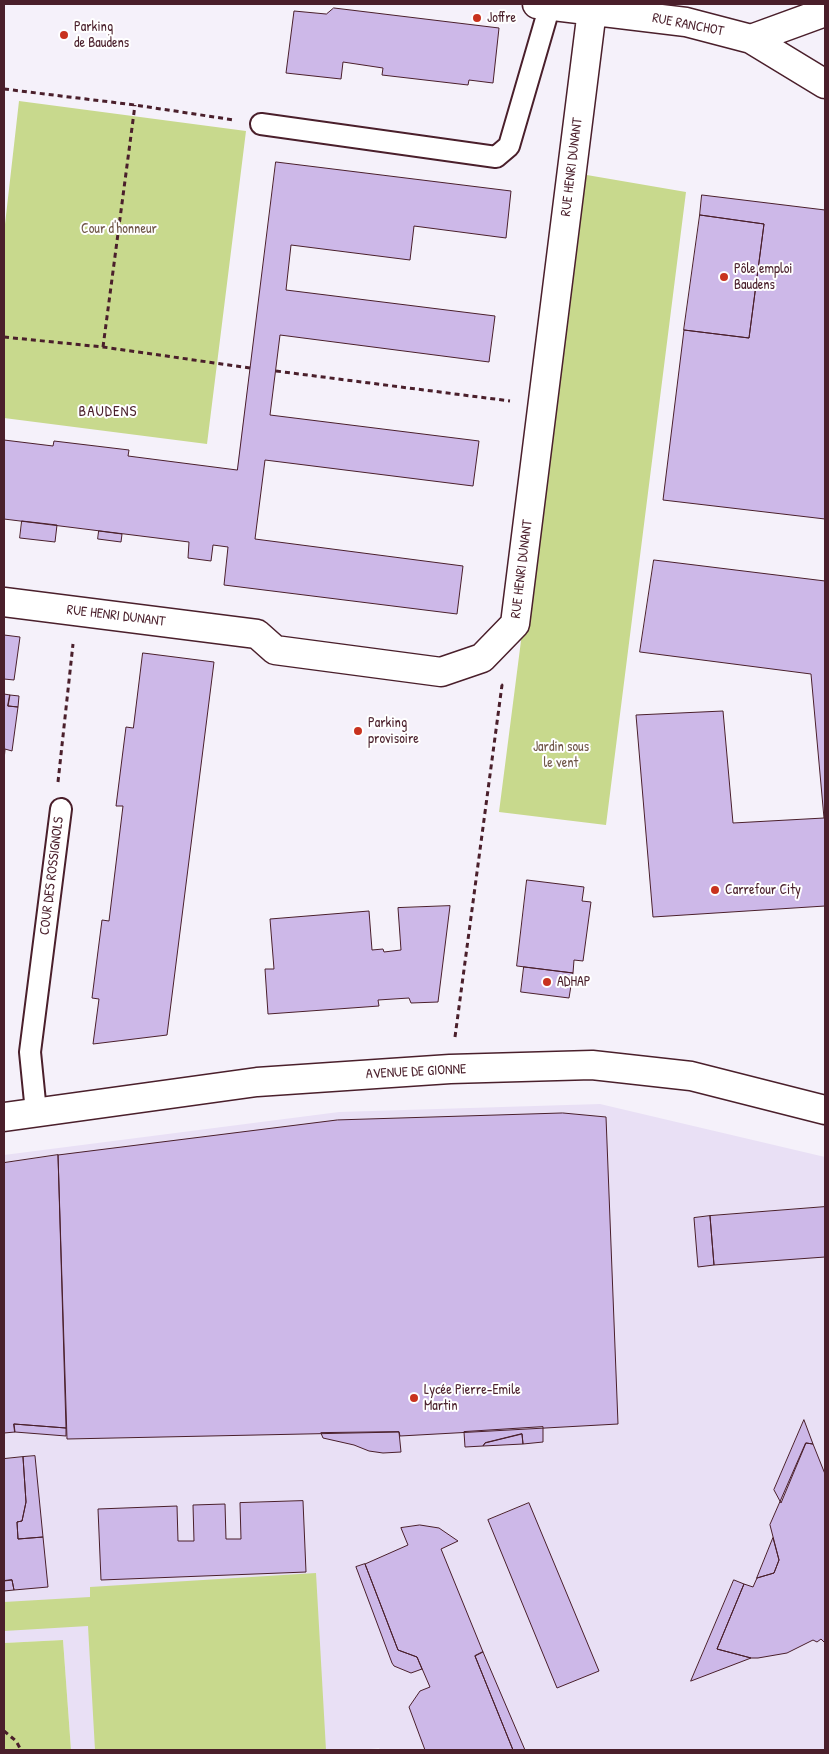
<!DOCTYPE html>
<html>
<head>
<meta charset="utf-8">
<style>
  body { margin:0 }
  #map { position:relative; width:829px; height:1754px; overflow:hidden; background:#f5f1fa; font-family:"Patrick Hand",sans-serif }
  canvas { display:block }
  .frame { position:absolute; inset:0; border:5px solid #4a1f2b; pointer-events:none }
</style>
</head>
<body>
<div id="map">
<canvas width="829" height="1754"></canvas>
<div class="frame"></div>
</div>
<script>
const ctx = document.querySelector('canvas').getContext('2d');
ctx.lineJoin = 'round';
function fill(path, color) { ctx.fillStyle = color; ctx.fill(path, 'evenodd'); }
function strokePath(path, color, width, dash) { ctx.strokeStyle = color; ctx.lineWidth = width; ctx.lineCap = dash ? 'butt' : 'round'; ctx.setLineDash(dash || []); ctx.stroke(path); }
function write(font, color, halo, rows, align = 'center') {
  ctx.font = font + ' "Patrick Hand",sans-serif'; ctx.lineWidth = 4; ctx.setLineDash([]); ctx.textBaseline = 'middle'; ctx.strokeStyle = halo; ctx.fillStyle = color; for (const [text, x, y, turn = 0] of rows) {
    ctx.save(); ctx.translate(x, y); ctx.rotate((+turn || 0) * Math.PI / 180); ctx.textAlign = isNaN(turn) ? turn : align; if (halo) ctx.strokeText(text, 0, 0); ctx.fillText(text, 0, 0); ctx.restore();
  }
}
fill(new Path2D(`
  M600,1104L825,1157V1750H380L379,1748L363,1750H71L63,1640L4,1643V1155L339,1112Z`), '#e9e0f5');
fill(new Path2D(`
  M19,101L246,131L207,444L4,418V233Z
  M581,174L686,192L606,825L499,812Z
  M316,1573L326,1750H95L88,1626L4,1631V1602L90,1597V1587Z
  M63,1640L71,1750H4V1643Z`), '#c8d98d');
const building = new Path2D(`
  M334,8L499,28L493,83L469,80L468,85L382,75L383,68L343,62L341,79L286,73L294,11L326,14Z
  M276,162L511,191L506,238L414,226L410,260L291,245L286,290L495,316L489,362L280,335L270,415L479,441L473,486L265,460L255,539L463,566L457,614L224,585L228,547L213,545L211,561L188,558L189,542L4,519V440L53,446L54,441L129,450L128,456L237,470Z
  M702,195L825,210V519L663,500L684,330L749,338L764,224L700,215Z
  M700,215L764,224L749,338L684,330Z
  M22,521L57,525L55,542L20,538Z
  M99,531L122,534L121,542L98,539Z
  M654,560L825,581V906L653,917L636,715L723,711L733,823L824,818L811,674L640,652Z
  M4,635L20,637L14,680L4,679Z
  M143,653L214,662L167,1035L93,1044L99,999L92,998L102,920L109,921L123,806H116L126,727L133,728Z
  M4,694L10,695L8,706L18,707L12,751L5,749L4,761Z
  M10,695L19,696L18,707L8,706Z
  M527,880L584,887L582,901L591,902L583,961L574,960L573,973L517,966Z
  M450,906L438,1002L411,1003L409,998L378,1000L379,1006L268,1014L265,969H274L270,919L369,911L372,950L383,949L384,952L401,950L398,908Z
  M524,967L573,973L569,998L521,992Z
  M563,1113L606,1117L618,1424L400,1436L399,1432L67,1439L58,1155L337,1120Z
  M58,1155L66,1428L14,1424L15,1432L4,1433V1163Z
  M825,1207V1257L714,1265L710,1216Z
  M710,1216L714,1265L698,1267L694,1218Z
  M804,1420L813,1444L806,1443L781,1503L774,1490Z
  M14,1424L66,1428V1436L15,1432Z
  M543,1427V1442L523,1444L522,1434L485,1443L483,1446L465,1447L464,1432Z
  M399,1432L401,1452L383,1453L369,1451L354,1445L323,1438L321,1433Z
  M522,1434L523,1444L483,1446L485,1443Z
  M806,1443L813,1444L825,1474V1643L821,1639L817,1642L813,1640L787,1653L758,1658H751L717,1649L744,1584L753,1587L757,1578L774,1573L779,1560L770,1525Z
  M35,1456L43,1537L18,1539L17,1522L22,1521L26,1502L23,1457Z
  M23,1457L26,1502L22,1521L17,1522L18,1539L43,1537L48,1587L14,1590L12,1580L4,1581V1459Z
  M303,1501L306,1572L101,1580L98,1509L177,1506L178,1541H194L193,1505L225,1504L226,1539H241L240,1503Z
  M529,1503L599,1671L557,1688L488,1520Z
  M420,1525L439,1528L458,1541L441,1549L483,1652L475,1656L513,1750H425L409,1707L420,1691L430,1687L417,1657L398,1650L365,1564L408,1545L401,1528Z
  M773,1538L779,1560L774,1573L757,1578Z
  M365,1564L398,1650L417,1657L422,1669L411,1673L394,1666L392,1663L356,1567Z
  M12,1580L14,1590L4,1591V1581Z
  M734,1580L744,1584L717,1649L751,1658L691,1681Z
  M483,1652L525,1750H513L475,1656Z`);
fill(building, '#cdb8e8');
strokePath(building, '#4a1f2b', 1);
const lane = new Path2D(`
  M261,124L496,157L509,146L550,5
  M36,1112L30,1052L61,809`);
const street = new Path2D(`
  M537,4L686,22L751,39L825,84
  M751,39L825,12
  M4,602L257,634L275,650L441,672L482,658L515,624L592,10
  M4,1117L257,1082L450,1069L592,1065L691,1076L825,1110`);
strokePath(lane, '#4a1f2b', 24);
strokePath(street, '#4a1f2b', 31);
strokePath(new Path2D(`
  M4,89L135,105L234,120
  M4,337L103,347L250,368
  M103,347L135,105
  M276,371L510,401
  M58,782L73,644
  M455,1037L502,685L500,684
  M4,1731L16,1741L21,1750`), '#4a1f2b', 3, [5, 4]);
strokePath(lane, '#fff', 20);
strokePath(street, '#fff', 28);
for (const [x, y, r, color] of [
  [477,18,5,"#c8321e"],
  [64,35,5,"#c8321e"],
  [724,277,5,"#c8321e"],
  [358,731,5,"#c8321e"],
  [715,890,5,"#c8321e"],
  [547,982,5,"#c8321e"],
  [414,1398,5,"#c8321e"]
]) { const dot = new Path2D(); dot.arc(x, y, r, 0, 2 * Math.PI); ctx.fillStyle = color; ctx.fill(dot); strokePath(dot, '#fff', 2); }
write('14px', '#4a1f2b', '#fff', [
  ["Joffre",487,18],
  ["Parking",74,27],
  ["de Baudens",74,43],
  ["Pôle emploi",734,269],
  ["Baudens",734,285],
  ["Parking",368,723],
  ["provisoire",368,739],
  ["Carrefour City",725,890],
  ["ADHAP",557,982],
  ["Lycée Pierre-Emile",424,1390],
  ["Martin",424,1406]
], 'left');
write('14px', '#4a1f2b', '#fff', [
  ["RUE RANCHOT",688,25,11],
  ["RUE HENRI DUNANT",572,167,-83],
  ["RUE HENRI DUNANT",522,569,-83],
  ["RUE HENRI DUNANT",116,616,7],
  ["COUR DES ROSSIGNOLS",52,876,-83],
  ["AVENUE DE GIONNE",416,1072,-3]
]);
write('14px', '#705748', '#fff', [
  ["Cour d'honneur",119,229],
  ["Jardin sous",561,747],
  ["le vent",561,763]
]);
ctx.letterSpacing = '1px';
write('15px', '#4a1f2b', '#fff', [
  ["BAUDENS",108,412]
]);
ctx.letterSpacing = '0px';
</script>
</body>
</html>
